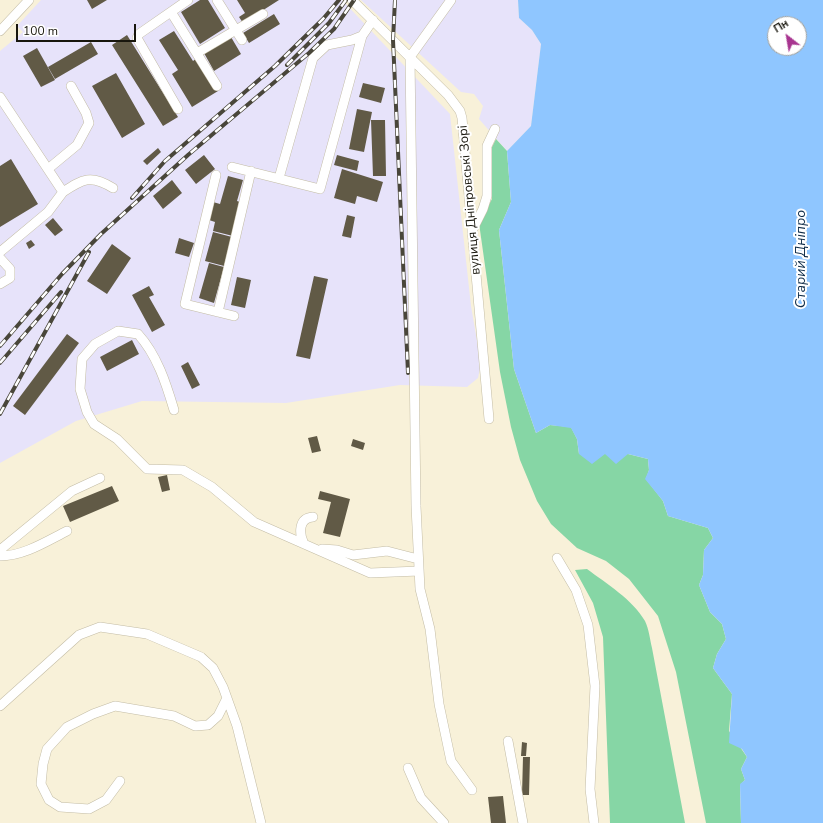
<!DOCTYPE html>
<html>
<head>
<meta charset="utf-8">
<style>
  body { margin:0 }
  #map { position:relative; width:823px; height:823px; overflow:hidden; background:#f8f1d9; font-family:"Nunito Sans",sans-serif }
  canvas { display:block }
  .north { position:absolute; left:767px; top:16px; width:40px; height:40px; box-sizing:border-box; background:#fff; border:1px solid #a3a29e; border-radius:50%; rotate:329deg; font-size:11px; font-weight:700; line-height:16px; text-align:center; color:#18160d }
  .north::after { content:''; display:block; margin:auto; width:14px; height:18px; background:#a83590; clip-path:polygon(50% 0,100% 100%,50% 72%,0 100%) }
  .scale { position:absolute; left:16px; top:24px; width:120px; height:18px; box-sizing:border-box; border:2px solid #18160d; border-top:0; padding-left:5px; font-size:12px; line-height:14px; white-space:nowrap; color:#18160d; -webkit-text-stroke:3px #fff; paint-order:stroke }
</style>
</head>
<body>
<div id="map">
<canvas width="823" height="823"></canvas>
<div class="north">Пн</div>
<div class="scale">100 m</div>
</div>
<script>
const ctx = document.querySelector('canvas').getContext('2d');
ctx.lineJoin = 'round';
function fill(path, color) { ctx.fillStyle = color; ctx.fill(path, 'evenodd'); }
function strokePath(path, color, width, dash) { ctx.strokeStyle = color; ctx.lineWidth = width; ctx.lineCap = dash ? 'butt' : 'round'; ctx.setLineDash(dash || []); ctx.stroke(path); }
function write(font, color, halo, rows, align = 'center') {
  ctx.font = font + ' "Nunito Sans",sans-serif'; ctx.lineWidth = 4; ctx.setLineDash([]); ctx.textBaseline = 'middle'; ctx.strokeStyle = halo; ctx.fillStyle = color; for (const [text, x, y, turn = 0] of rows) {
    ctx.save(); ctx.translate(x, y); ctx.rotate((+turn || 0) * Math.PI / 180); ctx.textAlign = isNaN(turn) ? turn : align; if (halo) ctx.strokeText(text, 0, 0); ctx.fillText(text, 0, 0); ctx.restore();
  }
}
fill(new Path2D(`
  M41,0H342L450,114L471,306L481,364L478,378L467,387L400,385L286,403L142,401L76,421L0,463V51L23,32L17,26Z
  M361,0H518L519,18L532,30L541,44L531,126L507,151L479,119L483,106L474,94L461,92Z`), '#e7e3fa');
fill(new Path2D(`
  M496,139L507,151L511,202L499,230L514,369L536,433L550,425L571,427L577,439L579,454H628L648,459L649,470L646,479L663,501L668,516L708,528L713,538L704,550L703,575L699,585L710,612L722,624L726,639L717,654L713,668L732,694L729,731L747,757L741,769L745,780L740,785L741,823H706L676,672L658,616L629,579L606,561L577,548L551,524L537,501L520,460L511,427L500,372L479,223L492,199V147Z
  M587,569C607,584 632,599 645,621C649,629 650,640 652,648L685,823H610L603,637L593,603L575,570Z`), '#86d6a5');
fill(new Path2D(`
  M518,0H823V823H741L740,784L745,780L741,769L747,757L742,749L729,743L732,694L713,668L717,654L726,639L722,624L710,612L699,585L703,575L704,550L713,538L708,528L668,516L663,501L645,479L649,470L648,459L628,454L616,464L605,454L592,464L579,454L577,439L571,428L550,425L536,433L514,369L499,230L511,202L507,151L531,126L541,44L532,30L519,18ZM775,24H799V48H775Z`), '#8fc6ff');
fill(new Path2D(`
  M87,0H107L92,9Z
  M200,0H208L225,28L200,44L181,12Z
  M237,0H279L243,23L239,17L245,13Z
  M274,14L280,24L249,43L243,33Z
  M174,31L193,61L197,58L218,91L192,107L172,74L178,70L159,40Z
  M127,35L178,117L163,126L112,45Z
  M231,37L241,54L214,71L204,53Z
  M91,42L98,54L55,79L48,67Z
  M37,48L55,80L41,87L23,56Z
  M116,73L145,124L122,138L92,86Z
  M363,83L385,88L381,103L359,97Z
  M357,109L372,112L364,152L349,149Z
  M371,120H385L386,176H373Z
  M158,148L161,152L147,165L143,161Z
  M204,155L215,169L196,184L185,170Z
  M337,155L359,161L357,171L334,165Z
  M11,159L38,204L0,227V166Z
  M342,169L383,182L377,202L357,196L355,204L334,198Z
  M228,176L243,180L237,201L243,203L233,236L213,231L215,222L209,220L213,202L220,204Z
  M172,180L182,193L163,209L153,196Z
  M347,215L355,217L351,238L342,236Z
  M53,218L63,230L55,236L45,225Z
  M213,232L232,237L224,266L205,261Z
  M179,238L194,243L189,257L175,253Z
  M31,240L35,245L29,249L26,243Z
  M112,244L131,258L107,294L87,281Z
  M209,263L224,267L214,303L199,298Z
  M314,276L328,279L310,359L296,356Z
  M237,277L251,280L245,308L231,305Z
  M149,286L154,295L149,297L165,325L152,332L132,295Z
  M67,334L79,343L25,415L13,406Z
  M132,340L139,354L107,371L100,357Z
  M188,362L200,385L192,389L181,366Z
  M317,436L321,451L312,453L308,438Z
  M353,439L365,443L363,450L351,446Z
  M167,475L170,490L162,492L158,477Z
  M112,486L119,501L70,522L63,506Z
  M320,491L350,499L340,537L323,533L331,502L318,499Z
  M522,742L527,743L526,756H521Z
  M523,757H530L529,795H522Z
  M503,796L506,823H491L488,797Z`), '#615a46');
const minor = new Path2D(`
  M217,0L242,40
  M352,0L448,95L460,111L462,118L489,419
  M451,0L410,57L416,506L420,589L430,629L439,704L451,761L472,790
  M171,12L217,86
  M0,31L29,0
  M197,53L263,14
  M0,97L63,192L48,212L0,252
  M178,109L137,38L139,34L188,0
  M232,167L320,189L362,36L373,20
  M48,169L77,145L89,123L86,113L71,86
  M216,175L185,304L234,316
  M279,178L313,58L327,45L352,40L362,36
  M63,192C83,179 91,174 113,188
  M472,231L483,209L487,196V146L495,129
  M0,258L10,269V278L0,284
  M218,312L251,171
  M174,410C166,383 157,355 138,334L118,331L95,344L82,359L80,389L87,412L94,424L117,439L147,469L183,470L212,487L254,522L370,573L419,571
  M304,544C299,534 298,518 313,517
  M322,549L337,550L353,555L387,551L418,559
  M0,550L72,491L100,478
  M0,556C24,556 47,541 67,531
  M557,558L576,590L588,625L595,686L590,789L594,823
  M0,706L79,635L100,627L147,634L201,657L213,668L223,687L237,726L261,823
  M508,741L523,823
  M408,768L421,798L444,823
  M120,781L106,800L89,809L60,807L49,800L41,784L43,764L47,749L67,727L93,714L115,706L174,716L195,726L208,725L218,716L227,698`);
strokePath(minor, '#c3bca5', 10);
strokePath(minor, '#fff', 9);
const rail = new Path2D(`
  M395,0L393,40L408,373
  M287,65L329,23L346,0
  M132,198L165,161L275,66L323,19L339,0
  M0,346L62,274L101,234L188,155L309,53L334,29L354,0
  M0,363L61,292
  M0,414L89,252`);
strokePath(rail, '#49463a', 4);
strokePath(rail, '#fff', 2.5, [8]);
write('13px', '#18160d', '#fff', [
  ["вулиця Дніпровські Зорі",470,200,-95]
]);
write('italic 14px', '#0f2c48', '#fff', [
  ["Старий Дніпро",802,259,-90]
]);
</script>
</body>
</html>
